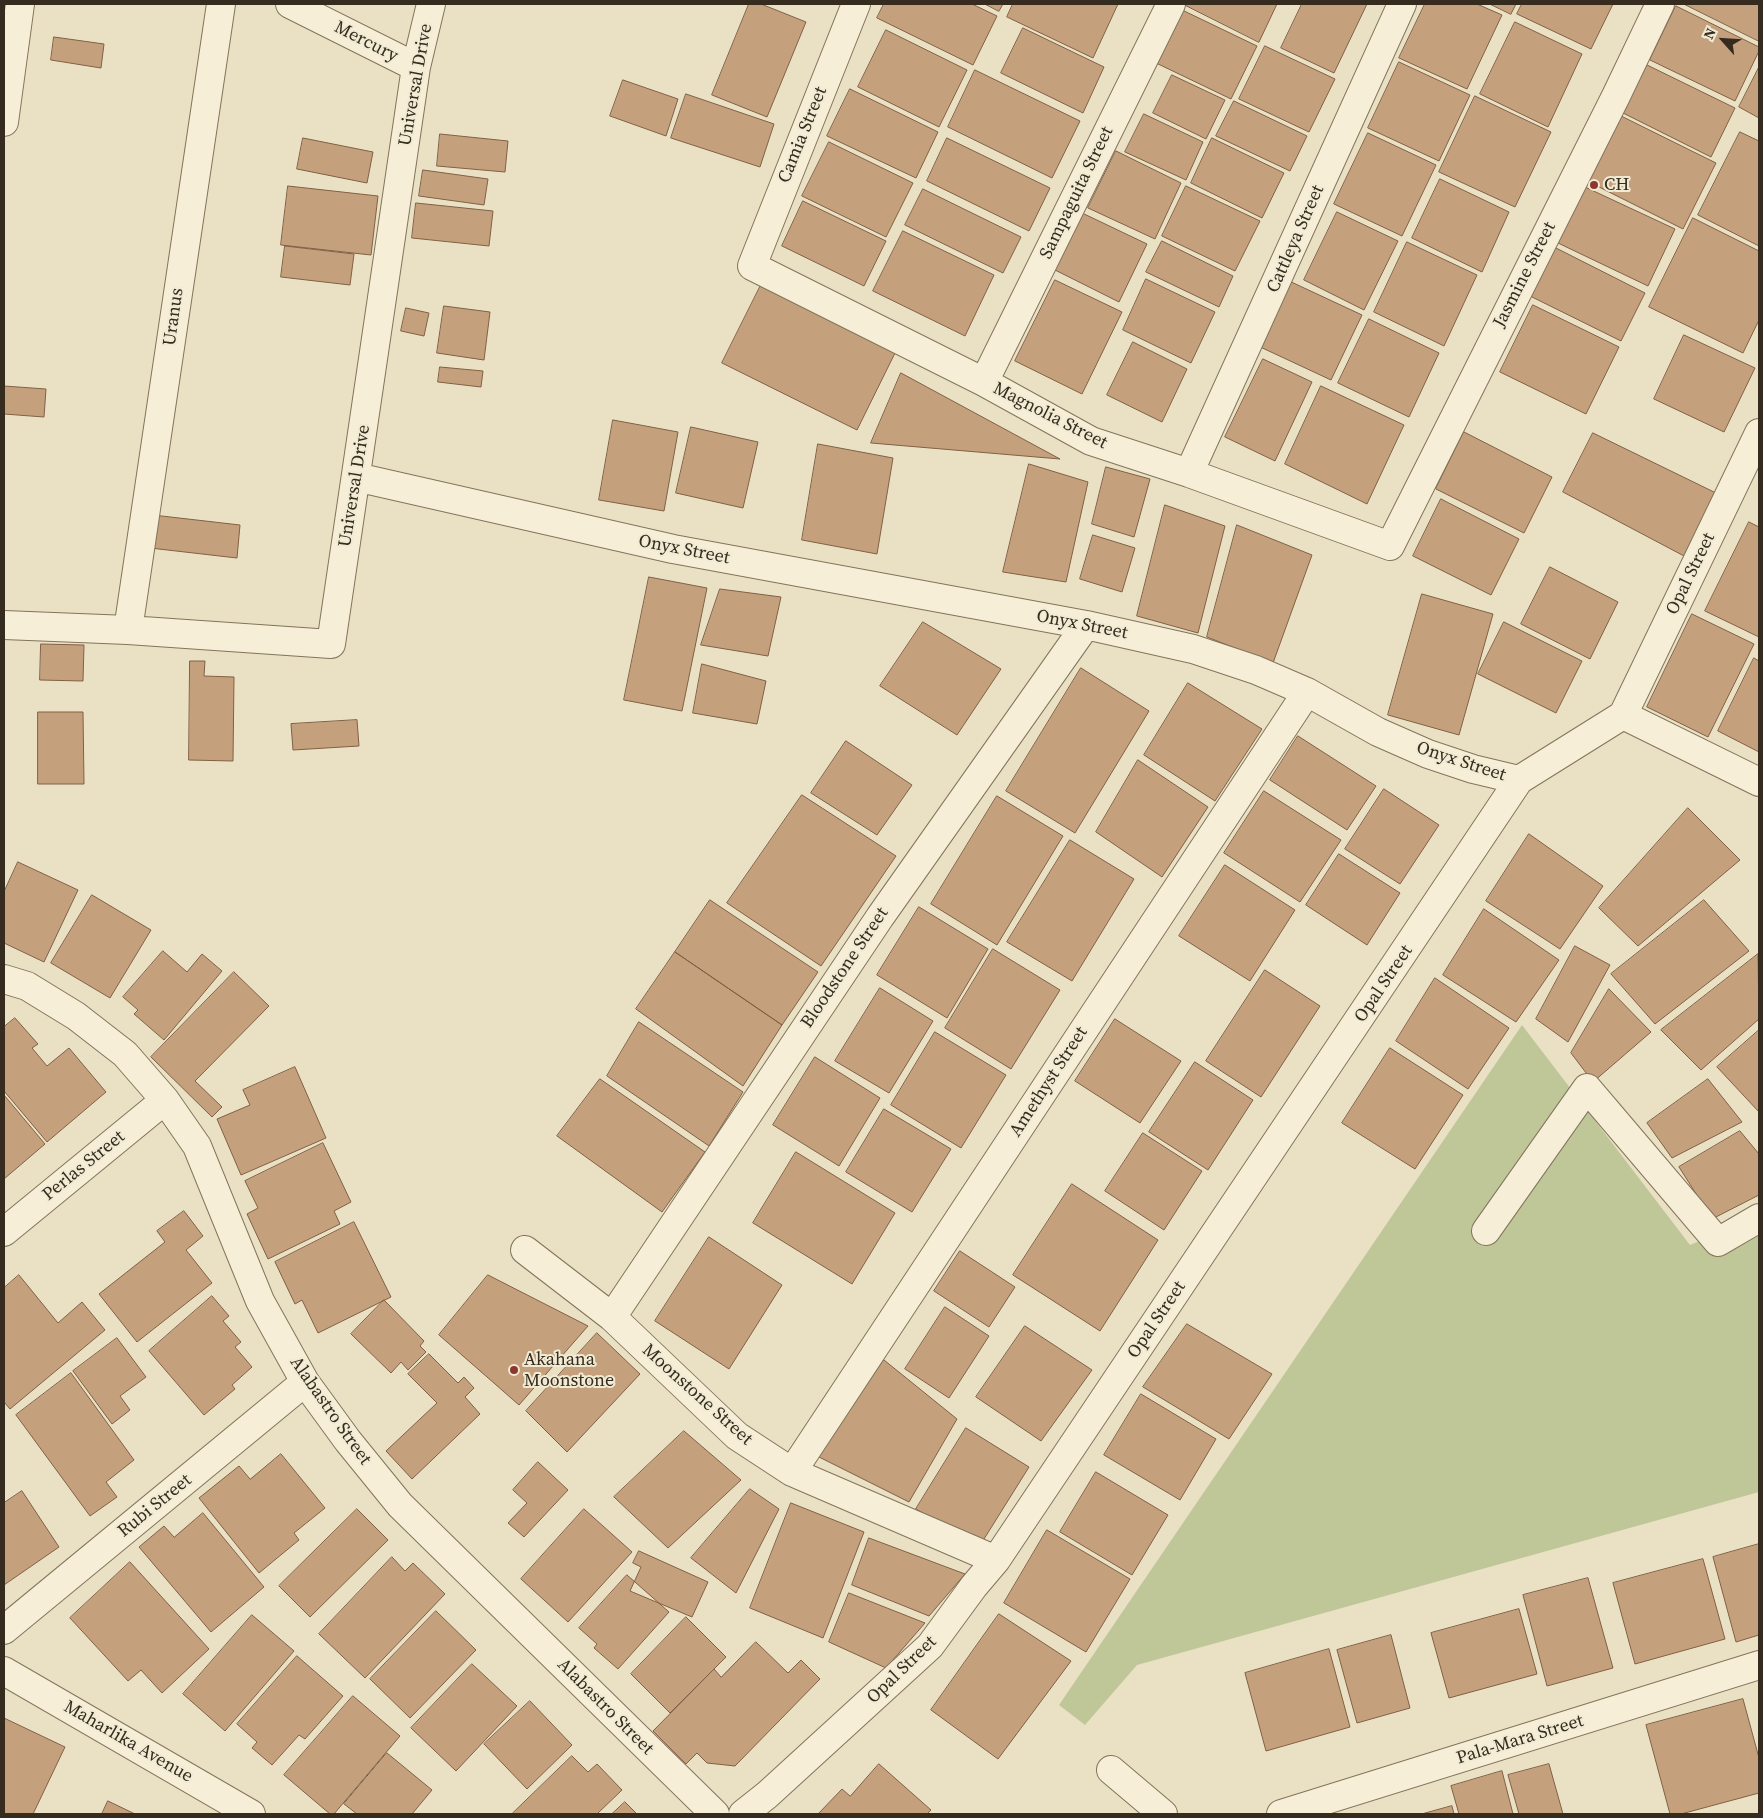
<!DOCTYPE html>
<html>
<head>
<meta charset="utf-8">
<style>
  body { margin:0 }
  #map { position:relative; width:1763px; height:1818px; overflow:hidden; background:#eae1c4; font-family:"Source Serif 4",serif }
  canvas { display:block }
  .frame { position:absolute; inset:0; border:5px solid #352b1f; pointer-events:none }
  .north { position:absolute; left:1698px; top:15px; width:50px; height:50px; -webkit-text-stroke:4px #f2ebd3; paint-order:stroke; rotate:296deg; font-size:14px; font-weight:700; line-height:20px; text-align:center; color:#352b1f }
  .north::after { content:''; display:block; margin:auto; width:18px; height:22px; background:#352b1f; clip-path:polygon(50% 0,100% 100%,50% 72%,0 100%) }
</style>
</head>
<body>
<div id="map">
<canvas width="1763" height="1818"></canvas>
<div class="frame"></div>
<div class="north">N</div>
</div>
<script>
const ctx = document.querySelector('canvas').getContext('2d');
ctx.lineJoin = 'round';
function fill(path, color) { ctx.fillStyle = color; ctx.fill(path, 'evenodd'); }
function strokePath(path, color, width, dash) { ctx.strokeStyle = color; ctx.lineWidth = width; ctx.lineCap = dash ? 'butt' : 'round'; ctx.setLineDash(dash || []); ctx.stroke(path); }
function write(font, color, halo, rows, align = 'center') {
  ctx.font = font + ' "Source Serif 4",serif'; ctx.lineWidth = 4; ctx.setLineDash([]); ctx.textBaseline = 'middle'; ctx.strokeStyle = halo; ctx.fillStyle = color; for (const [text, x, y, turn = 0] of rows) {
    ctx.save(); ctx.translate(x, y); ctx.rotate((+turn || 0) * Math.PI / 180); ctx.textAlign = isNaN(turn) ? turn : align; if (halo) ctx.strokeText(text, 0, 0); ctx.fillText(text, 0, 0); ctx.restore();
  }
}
fill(new Path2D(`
  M1522,1025L1690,1245L1759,1215V1492L1137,1665L1085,1725L1059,1705Z`), '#bfc799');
const building = new Path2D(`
  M749,4H761L806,22L767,117L712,95Z
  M884,4H972L997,16L973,65L877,18Z
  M985,4H1003L999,11Z
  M1013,4H1118L1093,58L1007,17Z
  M1183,4H1277L1259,42Z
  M1302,4H1367L1334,73L1281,48Z
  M1425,4H1477L1502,15L1467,89L1399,58Z
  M1490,4H1516L1511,14Z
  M1522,4H1613L1591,49L1517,14Z
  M1684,4H1759V41Z
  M1676,6L1759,47V51L1735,101L1650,60Z
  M1180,9L1257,46L1231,99L1154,62Z
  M1515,22L1582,54L1548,127L1480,94Z
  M1023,28L1104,67L1083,113L1001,73Z
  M886,30L967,70L939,127L858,87Z
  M54,37L104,44L101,68L51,60Z
  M1265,46L1335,79L1309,132L1239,99Z
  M1399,62L1470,95L1439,161L1368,128Z
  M1645,64L1735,108L1711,157L1621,112Z
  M1759,67V118L1739,107Z
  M975,70L1080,121L1052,178L948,127Z
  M1172,75L1225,100L1206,139L1153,113Z
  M623,80L678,99L666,136L610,116Z
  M850,89L938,132L916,178L827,136Z
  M686,94L774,124L760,167L671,138Z
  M1475,96L1551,132L1515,207L1439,172Z
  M1234,101L1307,136L1290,171L1216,136Z
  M1615,113L1716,163L1683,229L1583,179Z
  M1144,114L1203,142L1186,180L1125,152Z
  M1740,132L1759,141V246L1698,215Z
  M1368,133L1436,165L1402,236L1334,204Z
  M440,134L508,141L505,172L437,166Z
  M303,138L373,152L367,183L297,169Z
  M947,138L1050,188L1029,231L927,181Z
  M1212,138L1284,173L1262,218L1191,183Z
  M829,142L913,183L886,237L802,196Z
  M1116,151L1181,183L1155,239L1088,208Z
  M423,170L488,179L484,205L419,196Z
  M1440,179L1509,212L1482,272L1412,238Z
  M288,186L378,196L371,255L281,245Z
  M1186,186L1260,221L1235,271L1162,236Z
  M1585,187L1675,229L1648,286L1558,243Z
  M923,189L1021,237L1003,273L905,225Z
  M803,201L886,241L864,286L782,246Z
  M416,203L493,211L489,246L412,238Z
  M1080,212L1147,244L1119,302L1053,269Z
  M1337,212L1398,241L1364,310L1304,280Z
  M1693,218L1759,251V320L1743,353L1649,307Z
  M903,231L994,275L965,336L873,291Z
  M1162,241L1233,276L1219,307L1146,272Z
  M1407,242L1477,275L1444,346L1374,312Z
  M285,246L354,254L350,285L281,277Z
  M1554,247L1645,293L1621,341L1530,296Z
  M1146,279L1215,312L1191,363L1123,330Z
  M1055,280L1122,312L1082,394L1015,361Z
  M1287,280L1362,315L1331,380L1256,345Z
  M761,285L896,351L857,430L722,363Z
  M1533,305L1619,347L1586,414L1500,372Z
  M444,306L490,312L484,360L437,353Z
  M406,308L429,313L424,336L401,331Z
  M1369,319L1439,353L1409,417L1338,383Z
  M1684,335L1755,368L1724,432L1654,399Z
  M1133,342L1187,369L1162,422L1107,395Z
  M1263,359L1312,382L1275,461L1225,437Z
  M440,367L483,371L481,387L438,382Z
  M901,373L1060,459L871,443Z
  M4,386L46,389L44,417L4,414Z
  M1321,386L1404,425L1367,504L1285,464Z
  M613,420L678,432L664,511L599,500Z
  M691,427L758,442L743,508L676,493Z
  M1464,432L1552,477L1524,533L1436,489Z
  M1593,433L1716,493L1684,556L1563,492Z
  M818,444L893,458L877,554L802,540Z
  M1029,464L1088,482L1066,582L1003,572Z
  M1106,467L1150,479L1134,537L1092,524Z
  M1441,499L1519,539L1491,595L1413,556Z
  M1165,505L1225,526L1198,633L1137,616Z
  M153,515L240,525L237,558L150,548Z
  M1749,522L1759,527V637L1705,611Z
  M1237,525L1312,555L1273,663L1207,637Z
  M1093,535L1135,548L1122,592L1080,579Z
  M1550,567L1618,602L1590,659L1521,624Z
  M649,577L707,588L682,711L624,700Z
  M720,589L781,597L768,656L701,645Z
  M1422,594L1493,614L1459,735L1388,715Z
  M1692,614L1754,644L1708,737L1647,707Z
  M923,622L1001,669L957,735L880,686Z
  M1504,622L1582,661L1556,713L1478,674Z
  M41,644L84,645L83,681L40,680Z
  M1754,658L1759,661V752L1718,731Z
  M190,661H205L204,676L234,677L233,761L189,760Z
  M702,664L766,681L757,724L693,713Z
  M1081,668L1149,711L1075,833L1006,791Z
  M1188,683L1262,729L1215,801L1144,755Z
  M38,712H83L84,784H38Z
  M357,720L359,746L293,750L291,724Z
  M1298,736L1376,786L1347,830L1270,780Z
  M846,741L912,785L877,835L811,793Z
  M1138,760L1208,807L1162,877L1096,832Z
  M1384,789L1439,825L1400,884L1345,849Z
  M1264,791L1341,840L1300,902L1224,853Z
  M802,795L896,856L821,966L727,903Z
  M997,796L1063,836L997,945L931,904Z
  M1688,808L1740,860L1638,946L1599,908Z
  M1529,834L1603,886L1560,949L1486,901Z
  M1070,840L1134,879L1072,981L1007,942Z
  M1339,854L1400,893L1367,945L1306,905Z
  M18,862L78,890L44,962L4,943V892Z
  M1225,865L1295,910L1250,981L1179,936Z
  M92,895L151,930L110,998L51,963Z
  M710,900L818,972L782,1025L675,952Z
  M1704,900L1749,951L1655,1024L1611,974Z
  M919,907L988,949L947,1018L877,975Z
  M1484,909L1559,960L1516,1022L1443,975Z
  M1575,946L1610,965L1568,1042L1536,1019Z
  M993,949L1060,990L1011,1069L945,1028Z
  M163,951L187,972L202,954L222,971L164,1040L134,1014L138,1010L123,997Z
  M675,952L782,1025L743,1086L636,1009Z
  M1758,954L1759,1019L1701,1070L1661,1030Z
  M1265,970L1320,1006L1261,1097L1206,1061Z
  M234,972L269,1006L195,1081L222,1107L212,1117L151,1057Z
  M1435,978L1509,1028L1468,1089L1396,1041Z
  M880,988L933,1021L889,1093L835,1061Z
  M1609,989L1651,1032L1593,1082L1571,1053Z
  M15,1018L38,1044L32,1048L47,1066L69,1048L106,1092L47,1142L4,1091V1027Z
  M1115,1019L1181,1061L1140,1123L1075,1081Z
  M639,1022L743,1092L709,1146L607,1076Z
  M1759,1030V1112L1717,1067Z
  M935,1032L1006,1075L961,1148L891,1105Z
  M1390,1048L1463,1095L1415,1169L1342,1123Z
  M815,1057L880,1098L839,1166L773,1125Z
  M1195,1062L1253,1100L1208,1170L1149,1132Z
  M295,1067L326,1138L241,1175L217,1119L250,1105L243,1090Z
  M600,1079L705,1152L662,1212L557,1136Z
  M1708,1079L1742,1122L1672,1158L1647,1123Z
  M4,1095L45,1144L4,1179Z
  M884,1109L951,1149L912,1212L846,1172Z
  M1740,1131L1759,1154V1195L1712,1219L1679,1167Z
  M1143,1133L1202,1171L1164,1230L1105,1191Z
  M323,1143L351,1202L334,1211L340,1224L268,1259L247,1214L258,1208L245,1181Z
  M796,1152L895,1213L852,1284L753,1223Z
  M1072,1184L1158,1240L1100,1331L1013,1275Z
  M184,1211L203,1236L186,1250L212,1283L137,1342L99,1294L165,1242L157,1231Z
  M354,1222L391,1297L318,1333L302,1300L295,1304L275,1262Z
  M709,1237L782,1285L729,1369L655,1321Z
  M960,1251L1015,1287L989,1327L934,1291Z
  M19,1275L58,1323L82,1302L105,1330L10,1409L4,1402V1288Z
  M488,1275L588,1326L519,1405L439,1335Z
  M212,1296L229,1316L223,1321L241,1342L235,1347L252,1367L232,1385L235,1389L204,1415L149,1351Z
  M384,1300L424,1341L420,1346L426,1352L408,1370L401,1362L391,1373L351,1334Z
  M945,1307L989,1336L949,1398L905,1369Z
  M1187,1324L1272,1374L1229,1439L1143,1387Z
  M1025,1326L1092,1370L1041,1441L976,1397Z
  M597,1333L640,1374L567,1452L526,1411Z
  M117,1338L146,1377L120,1396L130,1410L112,1424L73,1371Z
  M429,1354L458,1383L464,1377L474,1388L465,1397L480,1414L412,1479L386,1451L437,1403L408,1374Z
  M884,1360L957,1419L909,1502L819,1457Z
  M71,1373L134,1460L106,1482L117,1497L90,1516L16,1415Z
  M1141,1394L1216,1439L1180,1500L1104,1455Z
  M966,1428L1029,1467L979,1547L916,1509Z
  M684,1431L741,1480L668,1548L614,1497Z
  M281,1454L325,1508L294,1533L299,1540L259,1573L199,1498L239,1466L250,1479Z
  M538,1462L568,1490L524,1537L508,1523L527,1503L513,1490Z
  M1096,1472L1168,1515L1132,1575L1060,1532Z
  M750,1489L779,1509L736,1593L691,1558Z
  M22,1491L59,1547L4,1585V1503Z
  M791,1503L864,1532L823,1638L750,1608Z
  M357,1509L388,1540L310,1617L279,1586Z
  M584,1509L632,1552L568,1622L521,1579Z
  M203,1513L264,1587L211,1632L139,1547L164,1526L174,1537Z
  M1047,1530L1130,1579L1086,1652L1004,1603Z
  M869,1538L965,1574L929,1616L852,1585Z
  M1759,1544V1635L1736,1642L1713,1557Z
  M639,1551L708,1582L692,1617L630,1591L641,1567L633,1563Z
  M392,1557L405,1571L413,1563L445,1594L365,1678L319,1634Z
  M1703,1559L1725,1639L1635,1664L1613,1583Z
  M130,1562L209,1649L162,1693L141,1670L128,1681L70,1618Z
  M627,1575L669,1612L618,1669L594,1648L597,1644L579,1628Z
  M1588,1578L1613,1668L1547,1686L1523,1595Z
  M849,1593L925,1623L886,1668L829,1642Z
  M1519,1609L1537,1674L1449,1698L1431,1633Z
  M436,1611L476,1650L410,1718L370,1679Z
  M999,1614L1071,1661L998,1759L931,1710Z
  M252,1615L294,1651L225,1731L183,1694Z
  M686,1617L726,1657L670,1713L631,1674Z
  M1391,1635L1410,1708L1357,1723L1337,1650Z
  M756,1642L788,1673L801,1660L820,1679L735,1766L707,1763L697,1753L686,1764L653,1731L714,1669L721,1677Z
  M1329,1649L1350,1727L1266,1751L1245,1673Z
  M297,1656L343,1696L305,1739L299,1735L272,1765L252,1748L257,1742L237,1724Z
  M472,1664L517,1706L456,1771L411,1728Z
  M353,1696L400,1736L334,1814H330L284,1775Z
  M1743,1699L1759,1758V1793L1681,1814H1670L1646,1725Z
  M530,1701L572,1745L527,1789L484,1744Z
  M4,1718L65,1747L33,1814H4Z
  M387,1753L432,1790L412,1814H357L344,1804Z
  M572,1756L588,1772L597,1764L622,1790L597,1814H512Z
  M879,1764L931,1810L927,1814H818L842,1789L850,1796Z
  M1549,1764L1563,1814H1519L1508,1775Z
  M1502,1771L1513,1814H1459L1451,1786Z
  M108,1801L135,1814H102Z
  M625,1802L637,1814H612Z
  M1452,1806L1454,1814H1422Z`);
fill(building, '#c5a07d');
strokePath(building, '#806044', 1);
const minor = new Path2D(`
  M290,4L416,67
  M856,4L752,266L984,382L1091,441L1189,473L1390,546L1616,96L1660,4
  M4,122L20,4
  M984,382L1171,4
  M1189,473L1402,4
  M356,477L673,549L1086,625L1193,649L1256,670L1307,692L1378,732L1428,754L1473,769L1519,780
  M4,625L128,630L331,644L416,67L431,4
  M128,630L221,4
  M1623,715L1759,433
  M1623,715L1759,782
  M4,979L27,986L76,1016L125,1054L165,1100L197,1146L260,1301L305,1382L348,1441L400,1505L715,1814
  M1486,1231L1587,1088L1718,1242L1759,1218
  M4,1232L165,1100
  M525,1250L612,1317L737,1436L792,1472L996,1560
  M612,1317L880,917L1086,625
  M792,1472L1307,692
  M4,1630L305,1382
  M4,1671L251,1814
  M1111,1770L1163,1814
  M743,1814L767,1795L930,1646L974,1586L996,1560L1519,780L1623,715
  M1281,1814L1759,1665`);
strokePath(minor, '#83745c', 30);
strokePath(minor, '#f6eed7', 28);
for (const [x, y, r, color] of [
  [1594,185,5,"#8d3631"],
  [514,1370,5,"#8d3631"]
]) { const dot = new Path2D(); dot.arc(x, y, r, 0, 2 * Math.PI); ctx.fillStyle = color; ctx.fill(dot); strokePath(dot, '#f2ebd3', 2); }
write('18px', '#352b1f', '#f2ebd3', [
  ["Mercury",366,42,27],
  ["Universal Drive",416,85,-80],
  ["Camia Street",803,135,-68],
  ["Sampaguita Street",1077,193,-64],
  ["Cattleya Street",1296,239,-66],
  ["Jasmine Street",1525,275,-63],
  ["Uranus",174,317,-82],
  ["Magnolia Street",1050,416,27],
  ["Universal Drive",355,486,-81],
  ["Onyx Street",684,550,11],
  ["Opal Street",1691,574,-64],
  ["Onyx Street",1082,625,11],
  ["Onyx Street",1461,762,18],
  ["Bloodstone Street",845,968,-56],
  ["Opal Street",1384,984,-56],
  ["Amethyst Street",1049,1082,-57],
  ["Perlas Street",84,1166,-39],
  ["Opal Street",1157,1320,-56],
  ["Moonstone Street",697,1395,42],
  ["Alabastro Street",330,1411,55],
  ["Rubi Street",155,1506,-39],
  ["Opal Street",902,1670,-44],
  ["Alabastro Street",605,1707,45],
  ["Pala-Mara Street",1520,1740,-17],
  ["Maharlika Avenue",128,1742,30]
]);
write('18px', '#352b1f', '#f2ebd3', [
  ["CH",1604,185],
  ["Akahana",524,1360],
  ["Moonstone",524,1381]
], 'left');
</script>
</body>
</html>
